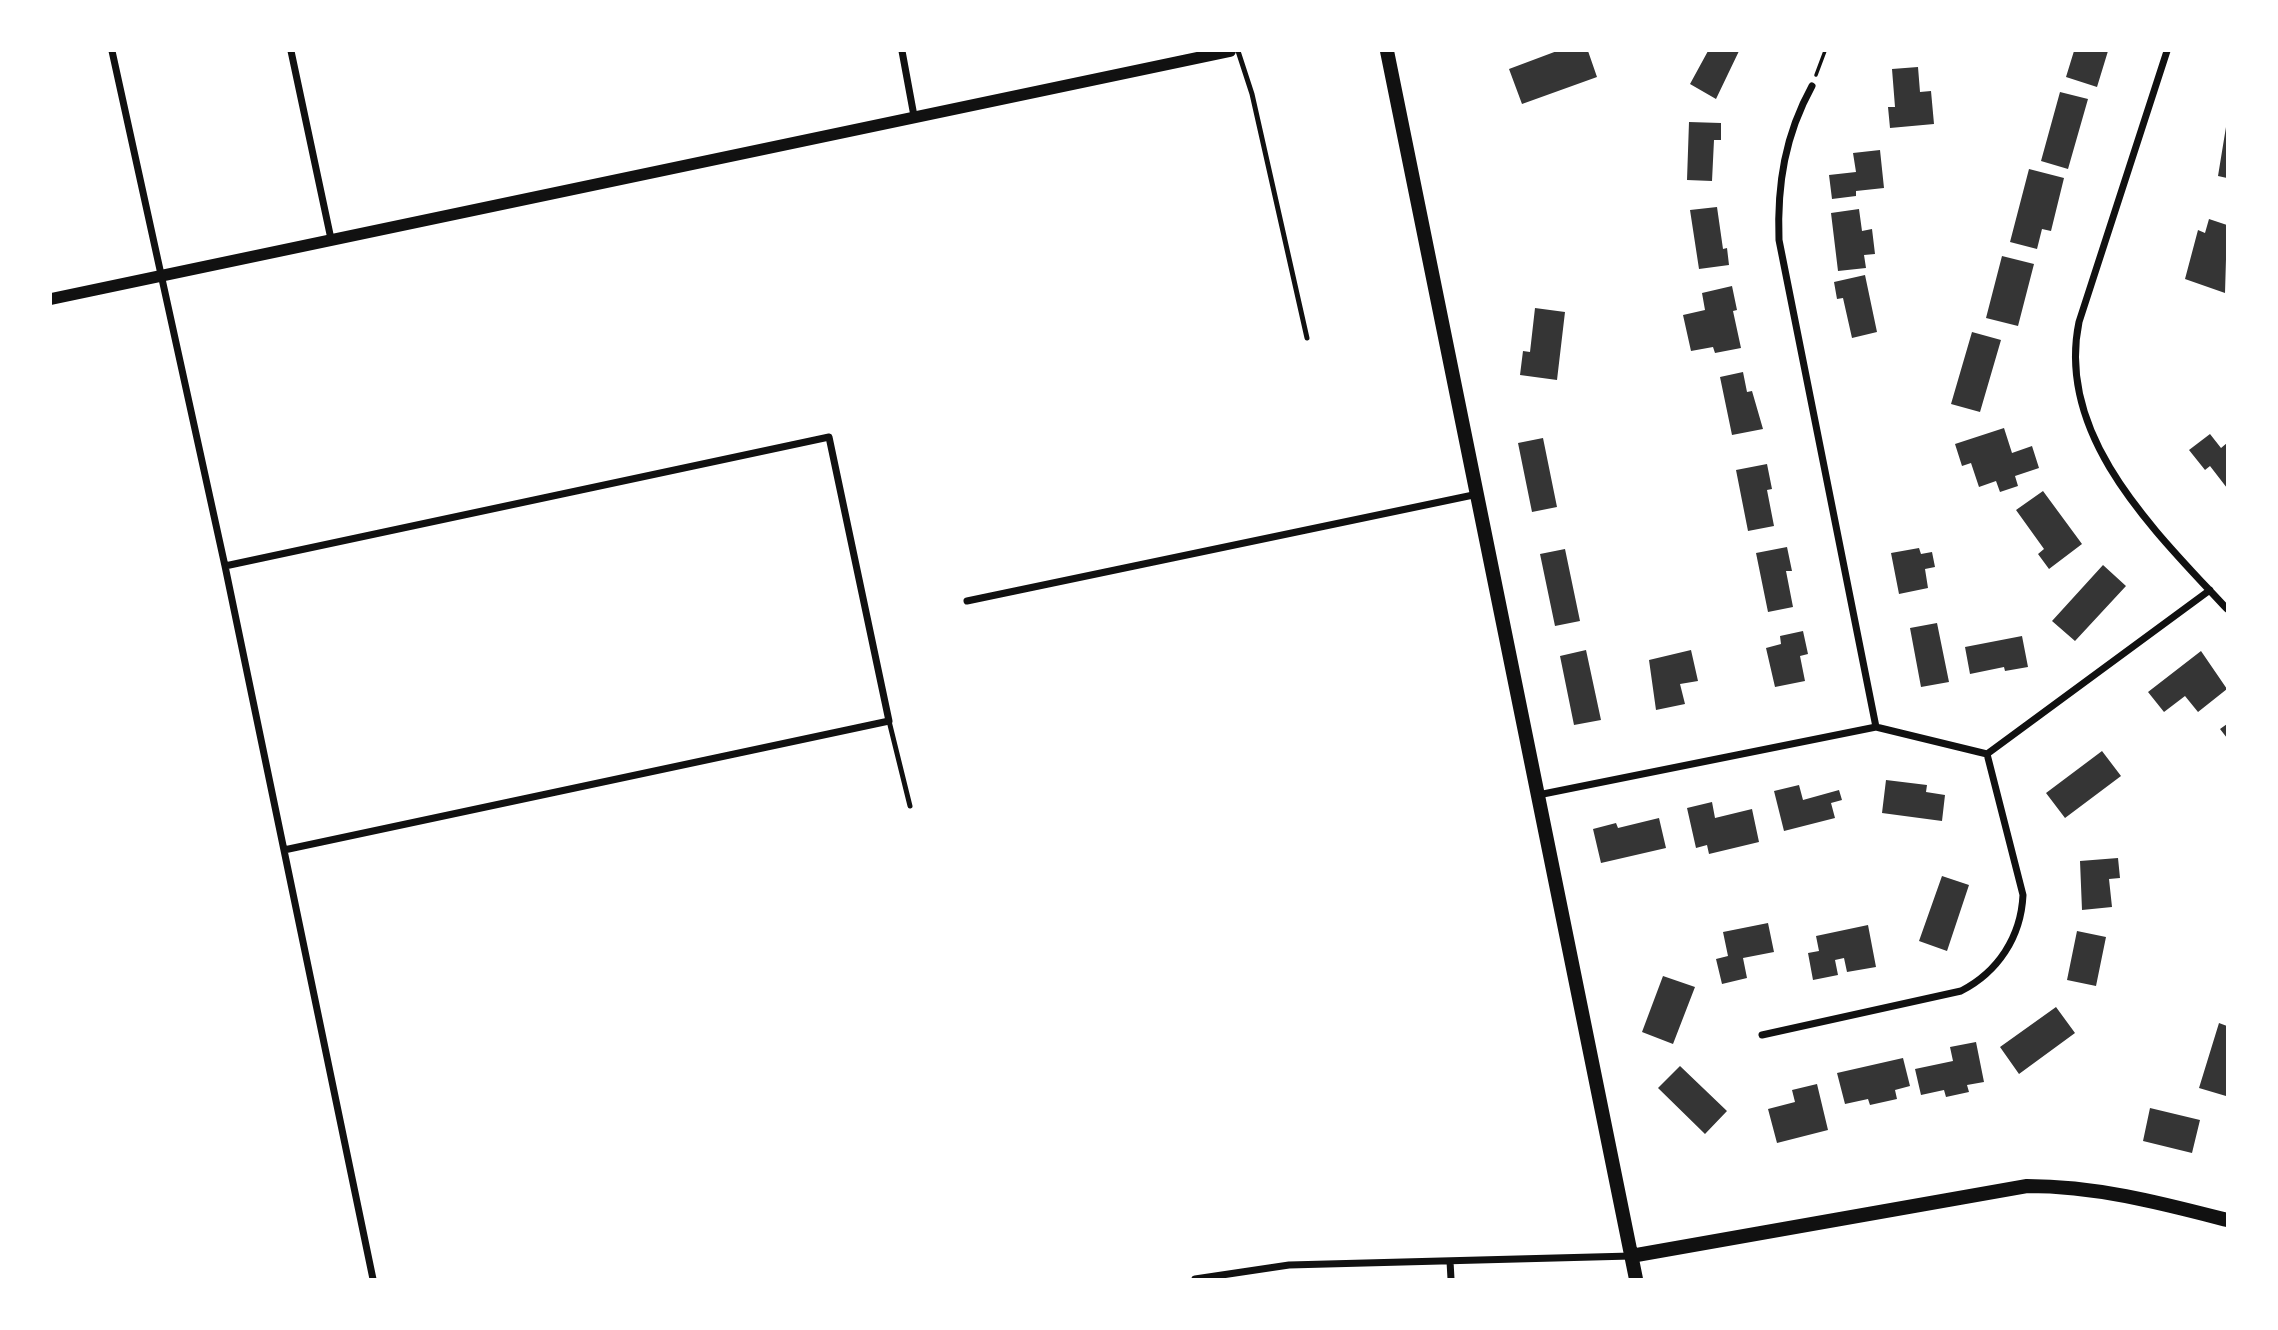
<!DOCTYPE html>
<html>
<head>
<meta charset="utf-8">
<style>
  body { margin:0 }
  #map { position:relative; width:2278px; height:1330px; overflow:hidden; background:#fff; font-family:"DejaVu Sans",sans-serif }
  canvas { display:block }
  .frame { position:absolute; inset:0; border:52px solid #fff; pointer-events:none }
</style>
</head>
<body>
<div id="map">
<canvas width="2278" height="1330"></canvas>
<div class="frame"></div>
</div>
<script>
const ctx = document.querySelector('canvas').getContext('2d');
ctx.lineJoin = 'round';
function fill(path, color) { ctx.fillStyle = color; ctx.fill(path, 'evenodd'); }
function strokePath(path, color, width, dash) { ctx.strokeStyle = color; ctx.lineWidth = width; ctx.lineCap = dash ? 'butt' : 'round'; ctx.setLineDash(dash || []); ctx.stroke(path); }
fill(new Path2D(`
  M1557,51H1588L1597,77L1522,104L1509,69Z
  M1708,51H1739L1716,99L1690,84Z
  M2074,51H2108L2097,87L2066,77Z
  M1918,67L1920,92L1931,91L1934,124L1890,128L1888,107H1895L1892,69Z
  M2060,92L2088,99L2068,169L2041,161Z
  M1689,122L1721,123V140H1714L1712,181L1687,180Z
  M2226,127H2227V178L2218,176Z
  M1880,150L1884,188L1856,191V196L1832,199L1829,175L1856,172L1853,153Z
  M2029,169L2064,178L2051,231L2042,229L2037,249L2010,242Z
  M1717,207L1723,249L1727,248L1729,265L1699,269L1690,210Z
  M1859,209L1862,231L1872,229L1875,254L1864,255L1866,268L1838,271L1831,213Z
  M2209,219L2227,225L2225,293L2185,279L2198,230L2205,233Z
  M2002,256L2034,264L2018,326L1986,318Z
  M1865,275L1877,332L1852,338L1843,298L1837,299L1834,282Z
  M1732,286L1737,310L1733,311L1741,348L1715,353L1713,347L1691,351L1683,315L1705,310L1702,293Z
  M1535,308L1565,312L1557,380L1520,375L1523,351L1530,352Z
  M1972,332L2001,340L1980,412L1951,404Z
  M1743,372L1747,392L1752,391L1763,429L1732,435L1720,377Z
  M2004,428L2012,453L2032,446L2039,468L2015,476L2018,486L2000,492L1996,481L1979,487L1971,463L1962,466L1955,444Z
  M2210,434L2221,448L2227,443V488L2210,466L2205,470L2189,450Z
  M1543,438L1557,507L1532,512L1518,443Z
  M1767,464L1772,489L1767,490L1774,526L1748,531L1736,470Z
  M2043,491L2082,544L2049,569L2038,554L2044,549L2016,510Z
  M1787,547L1792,571H1786L1793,607L1768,612L1756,553Z
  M1919,548L1921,554L1932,552L1935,567L1925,569L1928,588L1899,594L1891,553Z
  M1565,549L1580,621L1555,626L1540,554Z
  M2103,565L2126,586L2075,641L2052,621Z
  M1937,623L1949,682L1921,687L1910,628Z
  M1803,631L1808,654L1800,656L1805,681L1775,687L1766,648L1781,644L1780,636Z
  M2022,636L2028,667L2005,671L2004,667L1970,674L1965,647Z
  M1586,650L1601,720L1574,725L1560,656Z
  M1691,650L1698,681L1680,684L1685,704L1656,710L1649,660Z
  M2201,651L2227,689L2198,712L2185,696L2164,712L2148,692Z
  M2227,724V738L2220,729Z
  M2102,751L2121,776L2065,818L2046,793Z
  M1886,780L1927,785L1926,792L1945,795L1942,821L1882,813Z
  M1799,785L1803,800L1839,790L1842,800L1831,803L1835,818L1784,831L1774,791Z
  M1712,802L1715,818L1752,809L1759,842L1709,854L1707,845L1696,848L1687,808Z
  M1659,818L1666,848L1601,863L1593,829L1616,823L1618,828Z
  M2118,858L2120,878L2109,879L2112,907L2082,910L2080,861Z
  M1942,876L1969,885L1947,951L1919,941Z
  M1768,923L1774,952L1743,958L1747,978L1722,984L1716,959L1728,956L1723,932Z
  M1868,925L1876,967L1847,972L1844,958L1835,960L1838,975L1813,980L1808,953L1819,951L1816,936Z
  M2077,931L2106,937L2096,986L2067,980Z
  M1663,976L1695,987L1673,1044L1642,1032Z
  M2056,1007L2075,1033L2019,1074L2000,1047Z
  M2219,1023L2227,1026L2226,1096L2199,1088Z
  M1976,1042L1984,1082L1967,1085L1969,1092L1946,1097L1944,1090L1921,1095L1915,1069L1953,1061L1950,1047Z
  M1903,1058L1910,1086L1895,1090L1897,1099L1870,1105L1868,1099L1845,1104L1837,1073Z
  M1680,1066L1727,1111L1705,1134L1658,1088Z
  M1817,1084L1828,1130L1777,1143L1768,1109L1795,1102L1792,1090Z
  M2150,1108L2200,1120L2192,1153L2143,1141Z`), '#353535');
strokePath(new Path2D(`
  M1816,75L1825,51`), '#111', 3.5);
strokePath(new Path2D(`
  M1238,51L1252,94L1307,338
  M889,721L910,806`), '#111', 5);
strokePath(new Path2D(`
  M112,51L225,566L373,1279
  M291,51L331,239
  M902,51L914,116
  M2167,51L2079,322C2055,437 2156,532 2227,609
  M1812,86C1785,135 1777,184 1779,240L1876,727
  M225,566L829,437L889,721L284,850
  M967,601L1478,494
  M1538,795L1876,727L1987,754L2210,590
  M1762,1035L1961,991C1998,972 2021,937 2023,895L1987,754
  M1450,1261L1451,1279
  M1195,1279L1289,1265L1631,1256`), '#111', 7);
strokePath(new Path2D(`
  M51,299L1230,51`), '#111', 12);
strokePath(new Path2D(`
  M1387,51L1636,1279
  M1631,1256L2027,1186C2097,1186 2161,1203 2227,1220`), '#111', 14);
</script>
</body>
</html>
